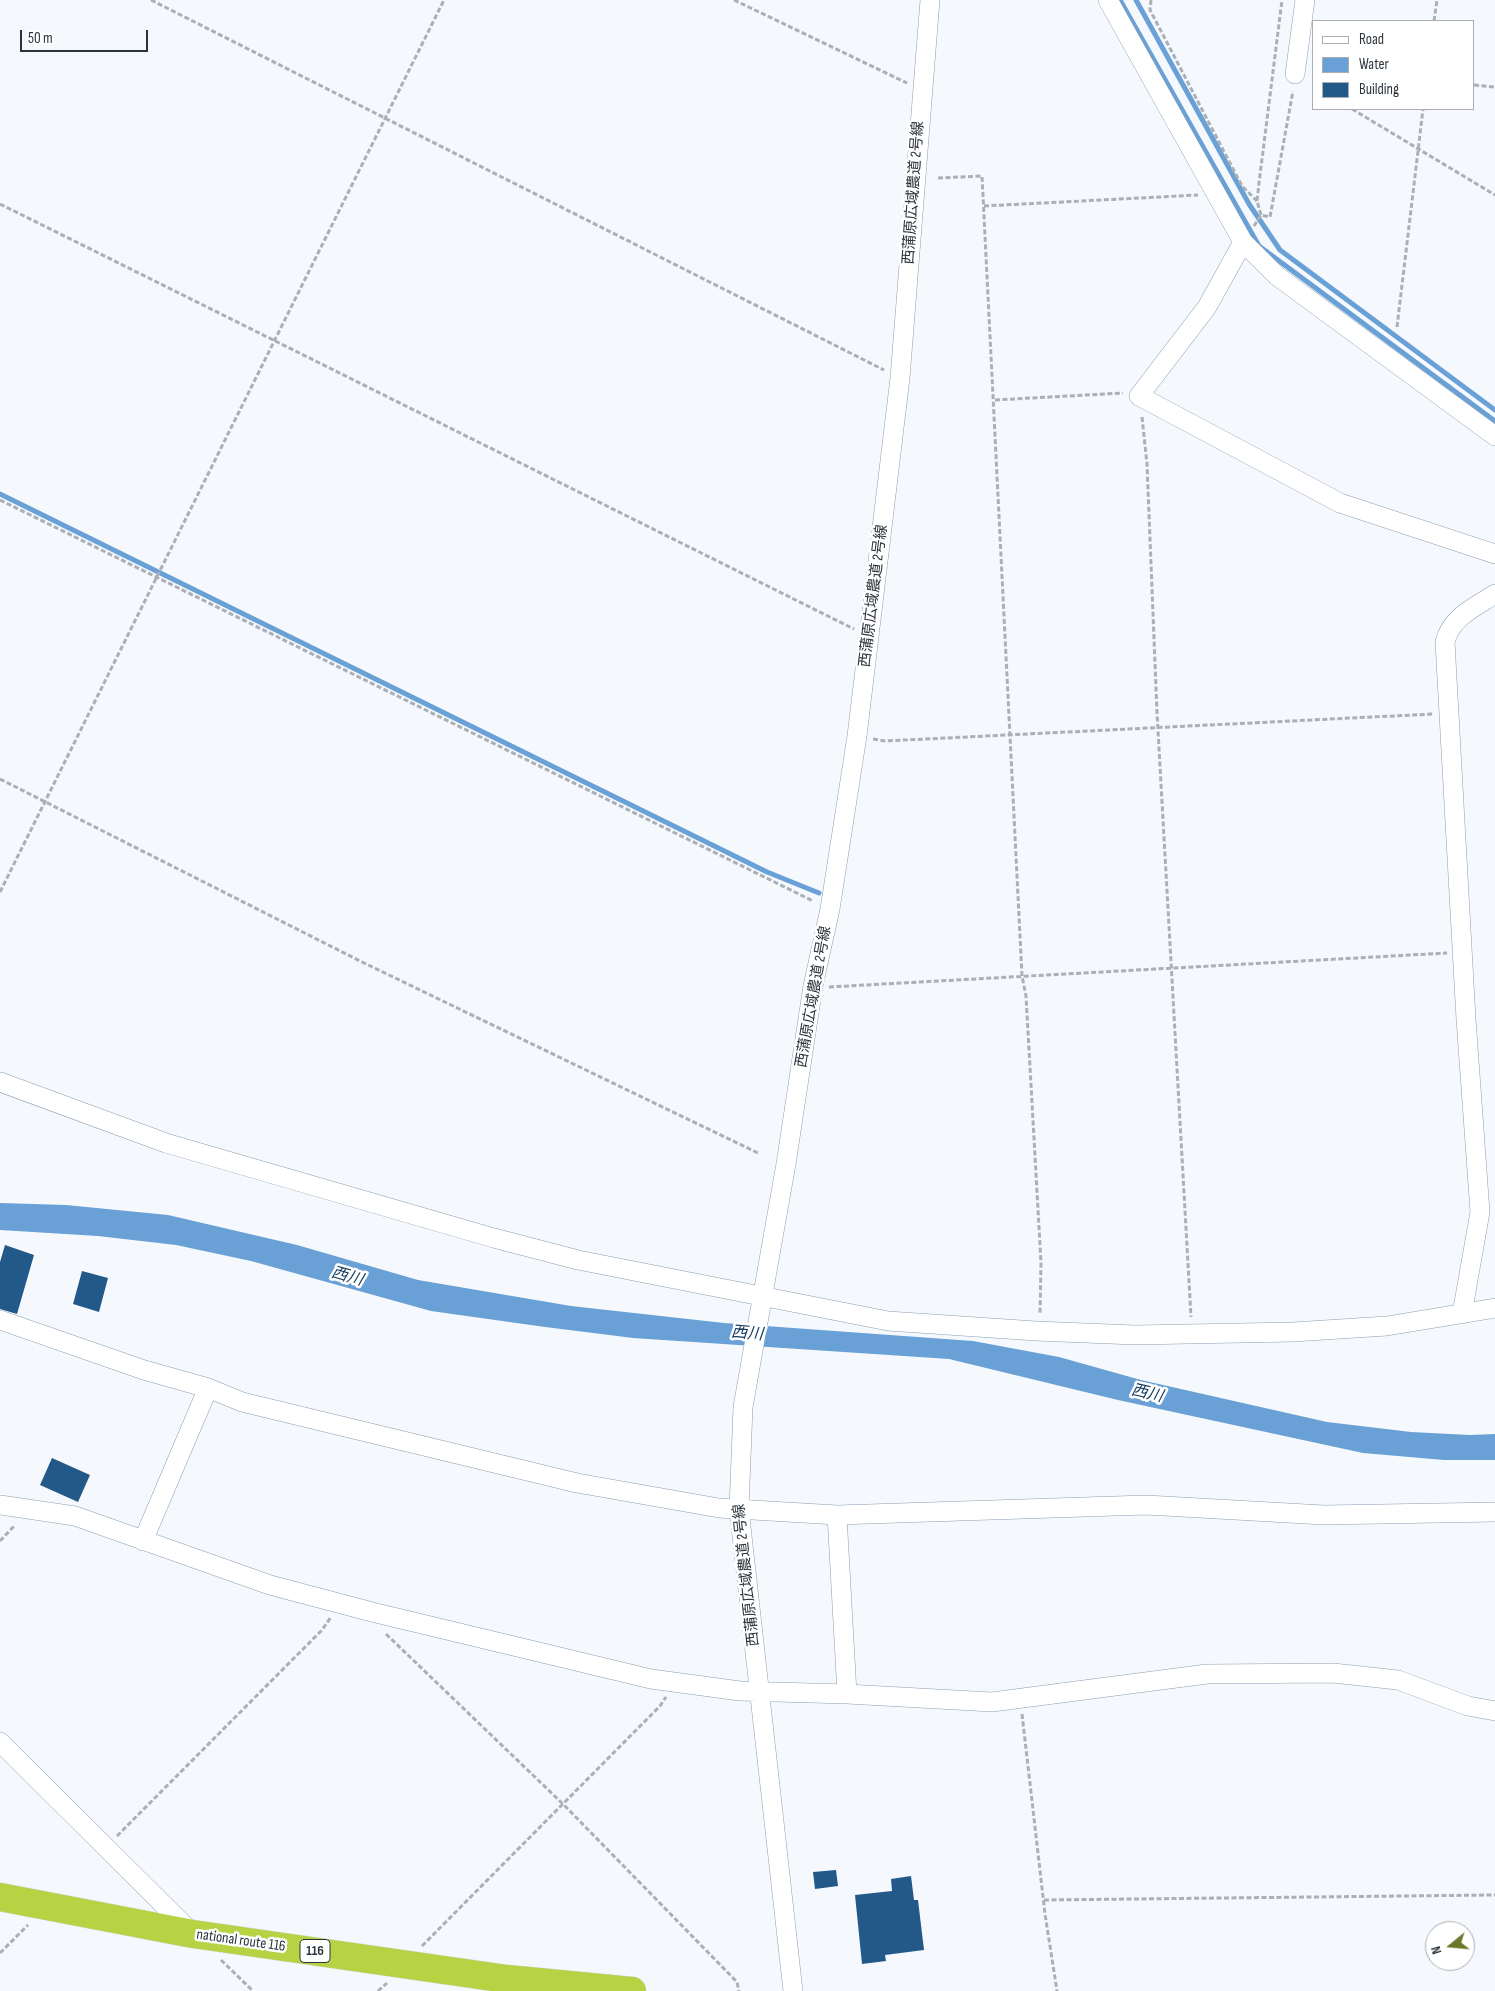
<!DOCTYPE html>
<html>
<head>
<meta charset="utf-8">
<style>
  body { margin:0 }
  #map { position:relative; width:1495px; height:1991px; overflow:hidden; background:#f5f9fd; font-family:"Sofia Sans Condensed",sans-serif }
  canvas { display:block }
  .legend { position:absolute; left:1312px; top:20px; width:162px; height:90px; box-sizing:border-box; background:#fff; border:1px solid #aaadb1; margin:0; padding:6px 9px; list-style:none; font-size:15px; color:#2b333b }
  .legend li { display:flex; align-items:center; gap:10px; height:25px }
  .legend b { width:25px; border:1px solid #aaadb1 }
  .north { position:absolute; left:1425px; top:1921px; width:50px; height:50px; box-sizing:border-box; background:#fff; border:1px solid #aaadb1; border-radius:50%; rotate:253deg; font-size:14px; font-weight:700; line-height:20px; text-align:center; color:#2b333b }
  .north::after { content:''; display:block; margin:auto; width:18px; height:22px; background:#697927; clip-path:polygon(50% 0,100% 100%,50% 72%,0 100%) }
  .scale { position:absolute; left:20px; top:30px; width:128px; height:22px; box-sizing:border-box; border:2px solid #2b333b; border-top:0; padding-left:6px; font-size:15px; line-height:18px; white-space:nowrap; color:#2b333b; -webkit-text-stroke:4px #fff; paint-order:stroke }
</style>
</head>
<body>
<div id="map">
<canvas width="1495" height="1991"></canvas>
<ul class="legend">
<li><b style="height:6px;background:#fff"></b>Road</li>
<li><b style="height:14px;background:#69a0d5"></b>Water</li>
<li><b style="height:14px;background:#235989"></b>Building</li>
</ul>
<div class="north">N</div>
<div class="scale">50 m</div>
</div>
<script>
const ctx = document.querySelector('canvas').getContext('2d');
ctx.lineJoin = 'round';
function fill(path, color) { ctx.fillStyle = color; ctx.fill(path, 'evenodd'); }
function strokePath(path, color, width, dash) { ctx.strokeStyle = color; ctx.lineWidth = width; ctx.lineCap = dash ? 'butt' : 'round'; ctx.setLineDash(dash || []); ctx.stroke(path); }
function write(font, color, halo, rows, align = 'center') {
  ctx.font = font + ' "Sofia Sans Condensed","Noto Sans JP",sans-serif'; ctx.lineWidth = 5; ctx.setLineDash([]); ctx.textBaseline = 'middle'; ctx.strokeStyle = halo; ctx.fillStyle = color; for (const [text, x, y, turn = 0] of rows) {
    ctx.save(); ctx.translate(x, y); ctx.rotate((+turn || 0) * Math.PI / 180); ctx.textAlign = isNaN(turn) ? turn : align; if (halo) ctx.strokeText(text, 0, 0); ctx.fillText(text, 0, 0); ctx.restore();
  }
}
fill(new Path2D(`
  M0,1203L66,1205L168,1215L297,1245L418,1280L571,1306L724,1323L973,1341L1059,1357L1141,1380L1327,1422L1411,1432L1470,1435L1495,1434V1460H1444L1363,1453L1118,1400L949,1359L633,1338L545,1327L431,1311L251,1261L176,1245L98,1236L0,1230Z`), '#69a0d5');
strokePath(new Path2D(`
  M1120,0L1259,246L1495,421
  M1136,0L1249,204L1280,250L1495,410
  M0,494L767,872L819,893`), '#69a0d5', 5);
fill(new Path2D(`
  M5,1245L34,1255L17,1314L0,1309V1262Z
  M82,1271L108,1278L99,1312L73,1304Z
  M52,1458L90,1475L78,1502L40,1485Z
  M836,1870L838,1886L815,1889L813,1872Z
  M911,1876L914,1900H918L924,1950L885,1955L886,1961L862,1964L855,1895L892,1891L891,1879Z`), '#235989');
const minor = new Path2D(`
  M1108,0L1243,242L1277,276L1495,436
  M1295,74L1305,0
  M1243,242L1207,307L1139,396L1340,503L1495,554
  M0,1082L166,1143L494,1238L578,1260L888,1321L1036,1331L1135,1335L1293,1332L1387,1326L1495,1308
  M1462,1314L1480,1212L1466,1019L1445,642C1451,617 1475,607 1495,594
  M0,1320L144,1370L208,1388L242,1402L577,1483L719,1508L837,1515L1146,1505L1324,1515L1495,1512
  M0,1505L75,1516L270,1585L372,1612L651,1679L740,1691L847,1694L992,1702L1207,1674L1333,1673L1398,1680L1468,1706L1495,1711
  M837,1515L847,1694
  M143,1541L208,1388
  M0,1742L193,1934
  M793,1991L739,1509L743,1407L786,1164L813,986L830,909L857,736L900,378L930,0`);
const highway = new Path2D(`
  M0,1897L193,1934L507,1979L632,1991`);
strokePath(minor, '#8b9eb1', 20);
strokePath(highway, '#d5d6d8', 29);
strokePath(new Path2D(`
  M151,0L884,370
  M734,0L907,83
  M1151,0L1150,10L1242,186L1257,201
  M1434,21L1437,0
  M1474,85L1495,87
  M1352,109L1495,195
  M938,178L982,176L1022,976L1026,996L1041,1263L1040,1314
  M0,204L854,629
  M984,206L1198,195
  M1261,215L1257,201L1259,183L1282,0
  M1254,226L1261,215L1270,217L1293,91
  M1397,327L1423,109
  M995,400L1123,393
  M1142,417L1147,464L1157,713L1191,1317
  M0,500L813,901
  M873,739L885,741L1433,714
  M0,779L362,962L760,1154
  M0,892L444,0
  M829,987L1447,953
  M0,1541L15,1525
  M386,1634L563,1804L737,1982L739,1991
  M1022,1714L1045,1914L1057,1991
  M117,1836L322,1630L331,1617
  M1044,1900L1495,1895
  M422,1946L660,1706L666,1697
  M0,1953L28,1925
  M221,1960L253,1991
  M378,1991L387,1983`), '#abb0b6', 3, [5, 2.5]);
strokePath(minor, '#fff', 19);
strokePath(highway, '#b7d242', 28);
for (const [x, y, w] of [
  [315,1951,30]
]) { const box = new Path2D(); box.roundRect(x - w / 2, y - 11.5, w, 23, 4); ctx.fillStyle = '#fff'; ctx.fill(box); strokePath(box, '#2b333b', 1); }
write('bold 14px', '#2b333b', null, [
  ["116",315,1951]
]);
write('15px', '#2b333b', '#fff', [
  ["西蒲原広域農道 2号線",914,193,-86],
  ["西蒲原広域農道 2号線",874,596,-83],
  ["西蒲原広域農道 2号線",814,997,-80],
  ["西蒲原広域農道 2号線",747,1575,-96],
  ["national route 116",241,1941,8]
]);
write('italic 16px', '#163e61', '#fff', [
  ["西川",347,1277,16],
  ["西川",747,1334,5],
  ["西川",1147,1394,13]
]);
</script>
</body>
</html>
